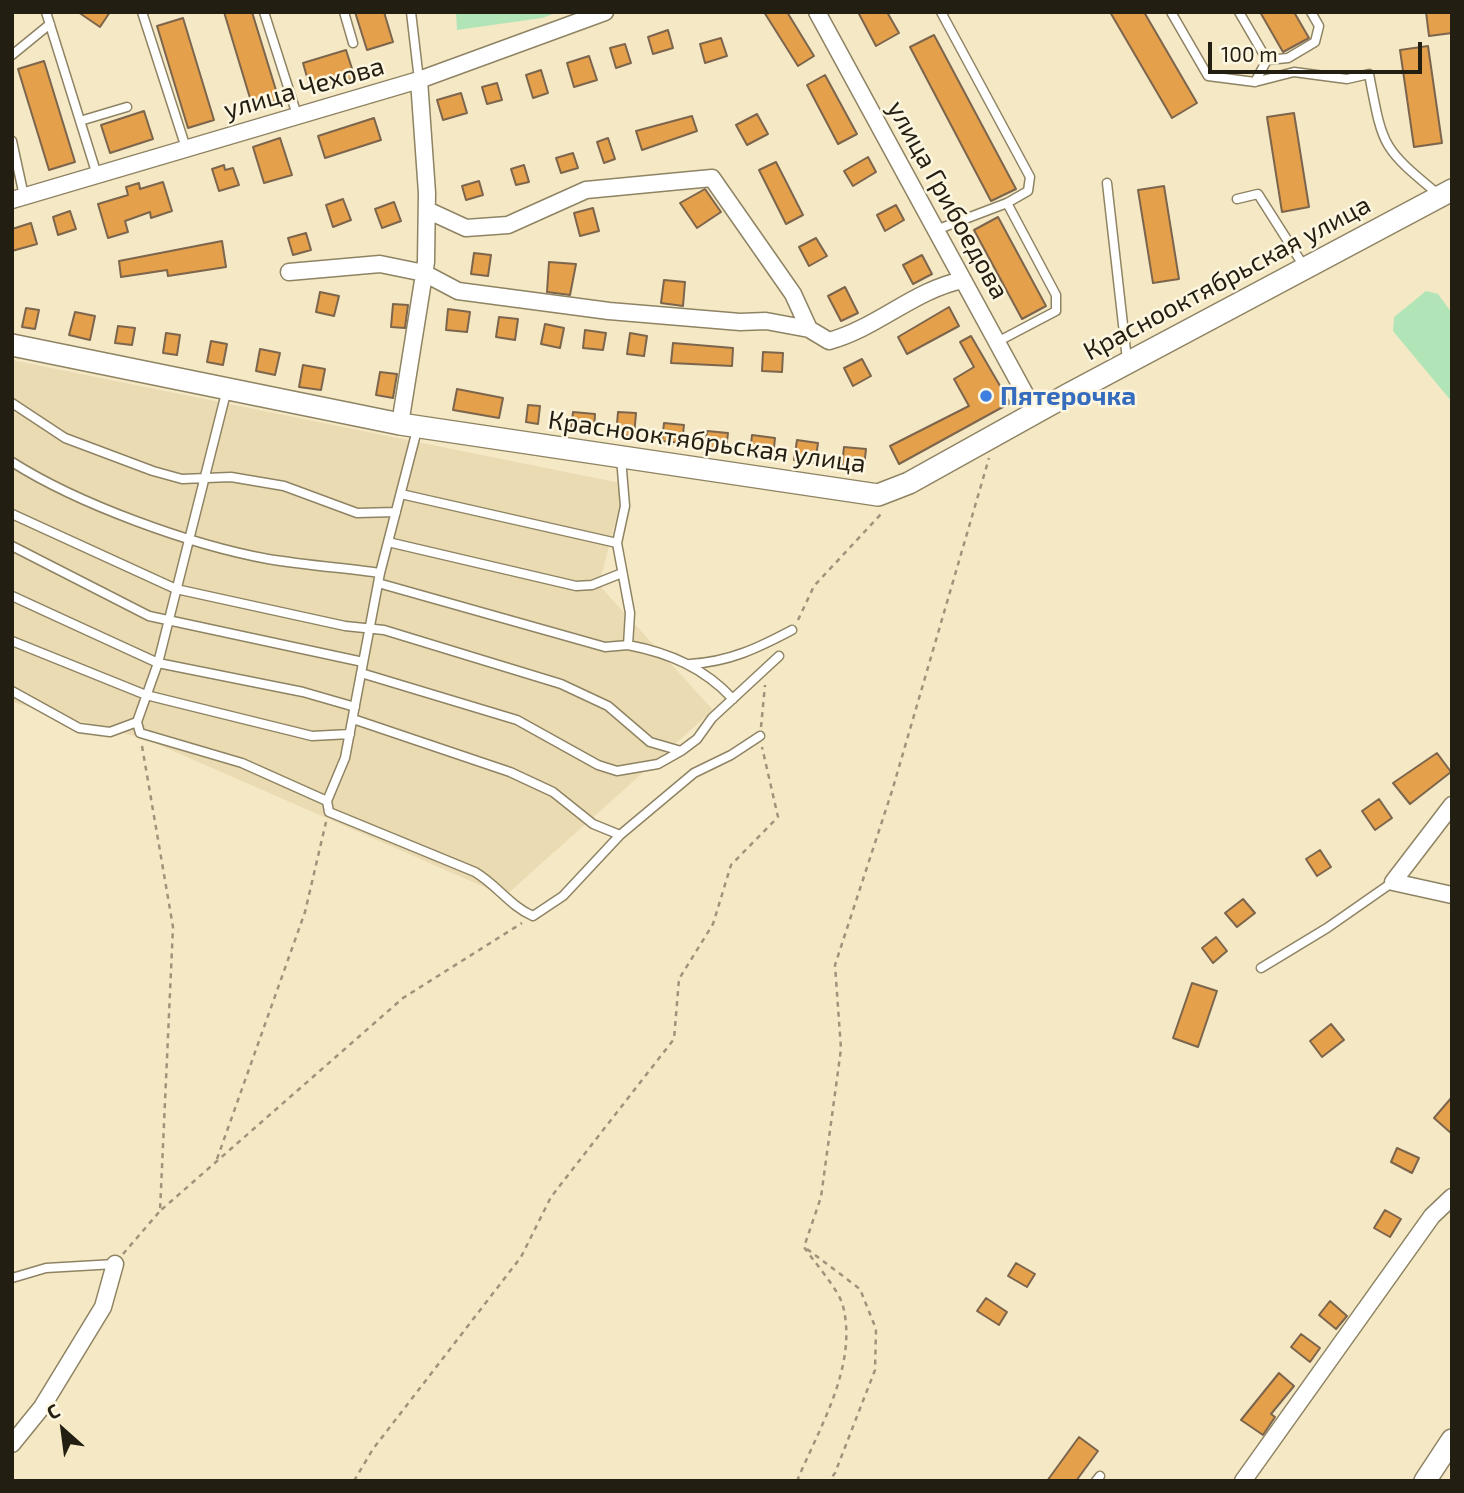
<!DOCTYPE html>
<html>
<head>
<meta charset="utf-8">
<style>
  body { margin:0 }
  #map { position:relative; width:1464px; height:1493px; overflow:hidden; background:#f5e8c5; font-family:"Exo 2",sans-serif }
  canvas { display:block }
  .frame { position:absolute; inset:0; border:14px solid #231e12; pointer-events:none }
  .north { position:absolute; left:28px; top:1395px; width:70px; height:70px; -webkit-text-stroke:5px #fdf6e1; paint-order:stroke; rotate:332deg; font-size:19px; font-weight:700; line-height:28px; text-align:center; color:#231e12 }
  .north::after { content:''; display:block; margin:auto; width:24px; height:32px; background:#231e12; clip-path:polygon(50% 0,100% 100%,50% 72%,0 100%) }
  .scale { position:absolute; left:1208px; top:42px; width:214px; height:32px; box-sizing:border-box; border:4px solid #231e12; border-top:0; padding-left:9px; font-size:21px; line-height:24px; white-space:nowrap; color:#231e12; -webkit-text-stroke:5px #fdf6e1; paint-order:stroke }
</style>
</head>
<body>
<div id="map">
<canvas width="1464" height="1493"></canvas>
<div class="frame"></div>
<div class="north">С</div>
<div class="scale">100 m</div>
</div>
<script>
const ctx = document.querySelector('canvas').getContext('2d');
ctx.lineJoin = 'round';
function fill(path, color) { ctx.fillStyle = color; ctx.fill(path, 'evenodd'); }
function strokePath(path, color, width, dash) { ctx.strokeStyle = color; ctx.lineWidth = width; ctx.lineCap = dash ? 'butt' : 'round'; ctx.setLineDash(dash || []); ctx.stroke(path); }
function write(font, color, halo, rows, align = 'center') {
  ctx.font = font + ' "Exo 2",sans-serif'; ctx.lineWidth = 5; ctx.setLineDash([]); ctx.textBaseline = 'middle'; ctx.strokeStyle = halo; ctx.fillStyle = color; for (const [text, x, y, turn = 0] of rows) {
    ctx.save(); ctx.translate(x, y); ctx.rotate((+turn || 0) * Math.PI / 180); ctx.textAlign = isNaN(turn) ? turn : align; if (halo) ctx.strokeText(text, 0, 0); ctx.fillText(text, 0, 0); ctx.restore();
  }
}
fill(new Path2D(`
  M12,360L625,484L599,585L713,710L505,896L148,740L12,702Z`), '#eadbb2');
fill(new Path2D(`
  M456,12H559L542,18L457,30Z
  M1426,291L1438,294L1452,313V402L1393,331L1394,317Z`), '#b1e5b8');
const building = new Path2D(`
  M78,12H110L100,27Z
  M224,12H252L279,100L253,108Z
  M355,12H384L393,42L367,50Z
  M764,12H787L814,56L798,66Z
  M858,12H887L899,33L876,46Z
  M1110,12H1144L1197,103L1172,118Z
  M1260,12H1294L1309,38L1283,52Z
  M1426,12H1452V33L1429,36Z
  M183,18L214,120L188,128L157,26Z
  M668,30L673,48L653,54L648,37Z
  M934,35L1016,189L991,201L910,47Z
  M721,38L727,56L705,63L700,44Z
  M625,44L631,63L616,68L610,48Z
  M1428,46L1442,143L1414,147L1400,50Z
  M346,50L355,78L311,91L303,63Z
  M589,56L597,80L574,87L567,63Z
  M44,61L75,162L49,170L18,69Z
  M541,70L548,93L533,98L526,75Z
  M825,75L857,134L838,144L807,85Z
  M497,83L502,100L487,104L482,87Z
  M461,93L467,113L443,120L437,100Z
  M144,111L153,139L110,153L101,125Z
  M1294,113L1309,207L1282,212L1267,117Z
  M757,114L768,134L747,145L736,125Z
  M692,116L697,131L642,150L636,131Z
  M374,118L381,140L325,158L318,136Z
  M280,138L292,175L264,183L253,147Z
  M608,138L615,159L604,163L597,142Z
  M573,153L578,168L561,173L556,158Z
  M868,157L876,172L853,186L844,171Z
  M776,162L803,215L786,224L759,170Z
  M224,165L225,170L233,168L239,185L219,191L212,169Z
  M524,165L529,182L516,185L511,169Z
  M479,181L483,195L466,200L462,186Z
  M163,182L172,211L151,218L150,212L125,221L128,232L108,238L98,204L128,195L126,187L139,183L140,189Z
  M1164,186L1179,279L1153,283L1138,190Z
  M705,189L721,212L697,228L680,203Z
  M343,199L351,220L333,227L326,205Z
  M394,202L401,221L382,228L375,209Z
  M896,205L904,220L885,231L877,215Z
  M593,208L599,231L580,236L574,213Z
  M70,211L76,229L58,235L53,217Z
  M998,217L1046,306L1022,319L974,230Z
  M31,223L37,244L12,251V229Z
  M306,233L311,250L293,255L288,238Z
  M816,238L827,256L809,266L799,247Z
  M222,241L226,267L168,276L167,270L121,277L119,261Z
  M474,253L491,255L488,276L471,274Z
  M922,255L932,274L913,284L903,265Z
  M549,262L576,264L570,295L547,292Z
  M664,280L685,282L683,306L661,303Z
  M845,287L858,313L841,321L828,296Z
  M320,292L339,296L334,316L316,312Z
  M393,304L408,305L405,328L391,327Z
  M949,307L959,326L907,354L898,337Z
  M26,308L39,310L35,329L22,327Z
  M448,309L470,312L467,332L446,330Z
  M75,312L95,316L90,340L69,335Z
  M499,317L518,319L515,340L496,337Z
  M545,324L564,328L560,348L541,344Z
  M118,326L135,328L132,345L115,343Z
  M585,330L606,333L603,350L583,348Z
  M166,333L180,335L177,355L163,353Z
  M630,333L647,336L644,356L627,354Z
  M971,336L1010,403L899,464L890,446L969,406L954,379L974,367L960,342Z
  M211,341L227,344L223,365L207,362Z
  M673,343L733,348L732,366L671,363Z
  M260,349L280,353L275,375L256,371Z
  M763,352L783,353L782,372L762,371Z
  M862,359L871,376L853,386L844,368Z
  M303,365L325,369L321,390L299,387Z
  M380,372L397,374L393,398L376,395Z
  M457,389L503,398L499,418L453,410Z
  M528,405L540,406L538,424L526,422Z
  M573,412L595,414L594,431L571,429Z
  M618,412L636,413L634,436L616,435Z
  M664,423L684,425L682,443L662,441Z
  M707,431L728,433L726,450L705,448Z
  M752,435L775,438L773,457L750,454Z
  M797,440L818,443L815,463L794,460Z
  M844,447L866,449L864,467L842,465Z
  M1437,753L1451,772L1410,804L1393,783Z
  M1379,799L1392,818L1375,830L1362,811Z
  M1320,850L1331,867L1317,876L1306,859Z
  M1243,899L1255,913L1237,927L1225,913Z
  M1216,937L1227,951L1213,963L1202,948Z
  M1192,983L1217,991L1198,1047L1173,1038Z
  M1331,1024L1344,1040L1322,1057L1310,1041Z
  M1452,1097V1134L1434,1118Z
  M1397,1148L1419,1158L1412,1173L1391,1162Z
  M1385,1210L1401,1219L1390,1237L1374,1228Z
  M1016,1263L1035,1274L1027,1287L1008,1276Z
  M986,1298L1007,1312L999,1325L977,1311Z
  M1330,1301L1347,1316L1336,1329L1319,1315Z
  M1301,1334L1320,1348L1310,1362L1291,1347Z
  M1279,1373L1294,1386L1271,1414L1275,1417L1263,1435L1241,1420Z
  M1079,1437L1098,1451L1076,1481H1047Z`);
fill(building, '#e4a04b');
strokePath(building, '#7c654c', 2);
const service = new Path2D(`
  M46,12L97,175
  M142,12L186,148
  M264,12L297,115
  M344,12L353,43
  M411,12L419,80
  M1171,12L1208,76L1255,82L1294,72L1347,79L1369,74C1383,147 1381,147 1438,194
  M1239,12L1267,60L1255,82
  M12,55L50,24
  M1267,60L1288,58L1315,42L1319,26L1311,12
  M80,121L127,107
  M12,141L24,196
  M1107,183L1127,360
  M1237,199L1258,194L1305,268
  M936,230L1007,203L1028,191L1030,177L941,12
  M997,342L1056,311V295L1007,203
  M227,389L158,663L137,722L140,733L242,763L327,801L345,758L380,573L417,430
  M12,403L65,438L153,471L182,479L231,477L284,486L357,513L396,512
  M12,462C78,504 191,545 268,559C305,565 343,568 380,573
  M401,494L617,543
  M12,514L176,589L345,626L384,630L561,684L608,706L650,742L681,751L697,739L712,718L779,656
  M388,542L576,586L592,585L622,573
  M12,546L149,616L363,662
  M378,583L605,647L628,645L630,613L617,543L625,506L621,458
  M12,596L158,663L303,692L355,707
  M12,641L146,695L312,736L350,734
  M628,645C670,653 704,668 733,699
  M690,664C729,662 758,648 792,630
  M361,673L517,720L598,765L617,771L658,764L681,751
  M12,691L79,728L110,732L137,722
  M353,719L510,772L553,792L593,824L620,835L694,773L731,755L760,736
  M327,801L329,812L475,872C497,885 510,906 533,916L563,896L620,835
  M1261,968L1327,928L1393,882
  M12,1278L46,1268L115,1264
  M1096,1481L1100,1476`);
const minor = new Path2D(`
  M817,12L1035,412
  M12,200L419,80L605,12
  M427,210L466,228L508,225L586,190L712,178L793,294L809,329
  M289,272L380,264L424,273L458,291L609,311L740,322L766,321L809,329L829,341C877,328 914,290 963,280
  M400,424L426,262L427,193L419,80
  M1452,805L1393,882L1452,895
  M12,1444L42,1407L103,1307L115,1264
  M1243,1481L1432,1216L1452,1197`);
const tertiary = new Path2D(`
  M12,345L400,424L878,495L909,483L1069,394L1452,190
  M1425,1481L1452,1440`);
strokePath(service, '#8e8363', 11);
strokePath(minor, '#8e8363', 19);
strokePath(tertiary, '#8e8363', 24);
strokePath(new Path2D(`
  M798,620L814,586L882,513
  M761,727L765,685
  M142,746L173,927L160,1211L403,998L522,923
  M217,1159L305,912L326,822
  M807,1249L860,1289L876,1329L875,1370L835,1473L829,1481
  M123,1254L160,1211
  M354,1481L373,1449L521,1257L551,1197L674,1039L679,979L713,924L731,865L778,817L762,747
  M797,1481C819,1428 858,1366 843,1306C839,1290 814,1262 804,1247L821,1197L841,1049L835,965L892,791L989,458`), '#9e947b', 2.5, [5, 5]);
strokePath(service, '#fff', 8);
strokePath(minor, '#fff', 16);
strokePath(tertiary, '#fff', 21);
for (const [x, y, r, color] of [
  [986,396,7,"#3f7fe0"]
]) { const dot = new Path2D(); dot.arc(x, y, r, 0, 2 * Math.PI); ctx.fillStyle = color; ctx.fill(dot); strokePath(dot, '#fdf6e1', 2.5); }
write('26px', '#231e12', '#fdf6e1', [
  ["улица Чехова",304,88,-16],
  ["улица Грибоедова",948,200,61],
  ["Краснооктябрьская улица",1227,278,-28],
  ["Краснооктябрьская улица",707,442,8]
]);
write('bold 26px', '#366cbe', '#fdf6e1', [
  ["Пятерочка",1000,396]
], 'left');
</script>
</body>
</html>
